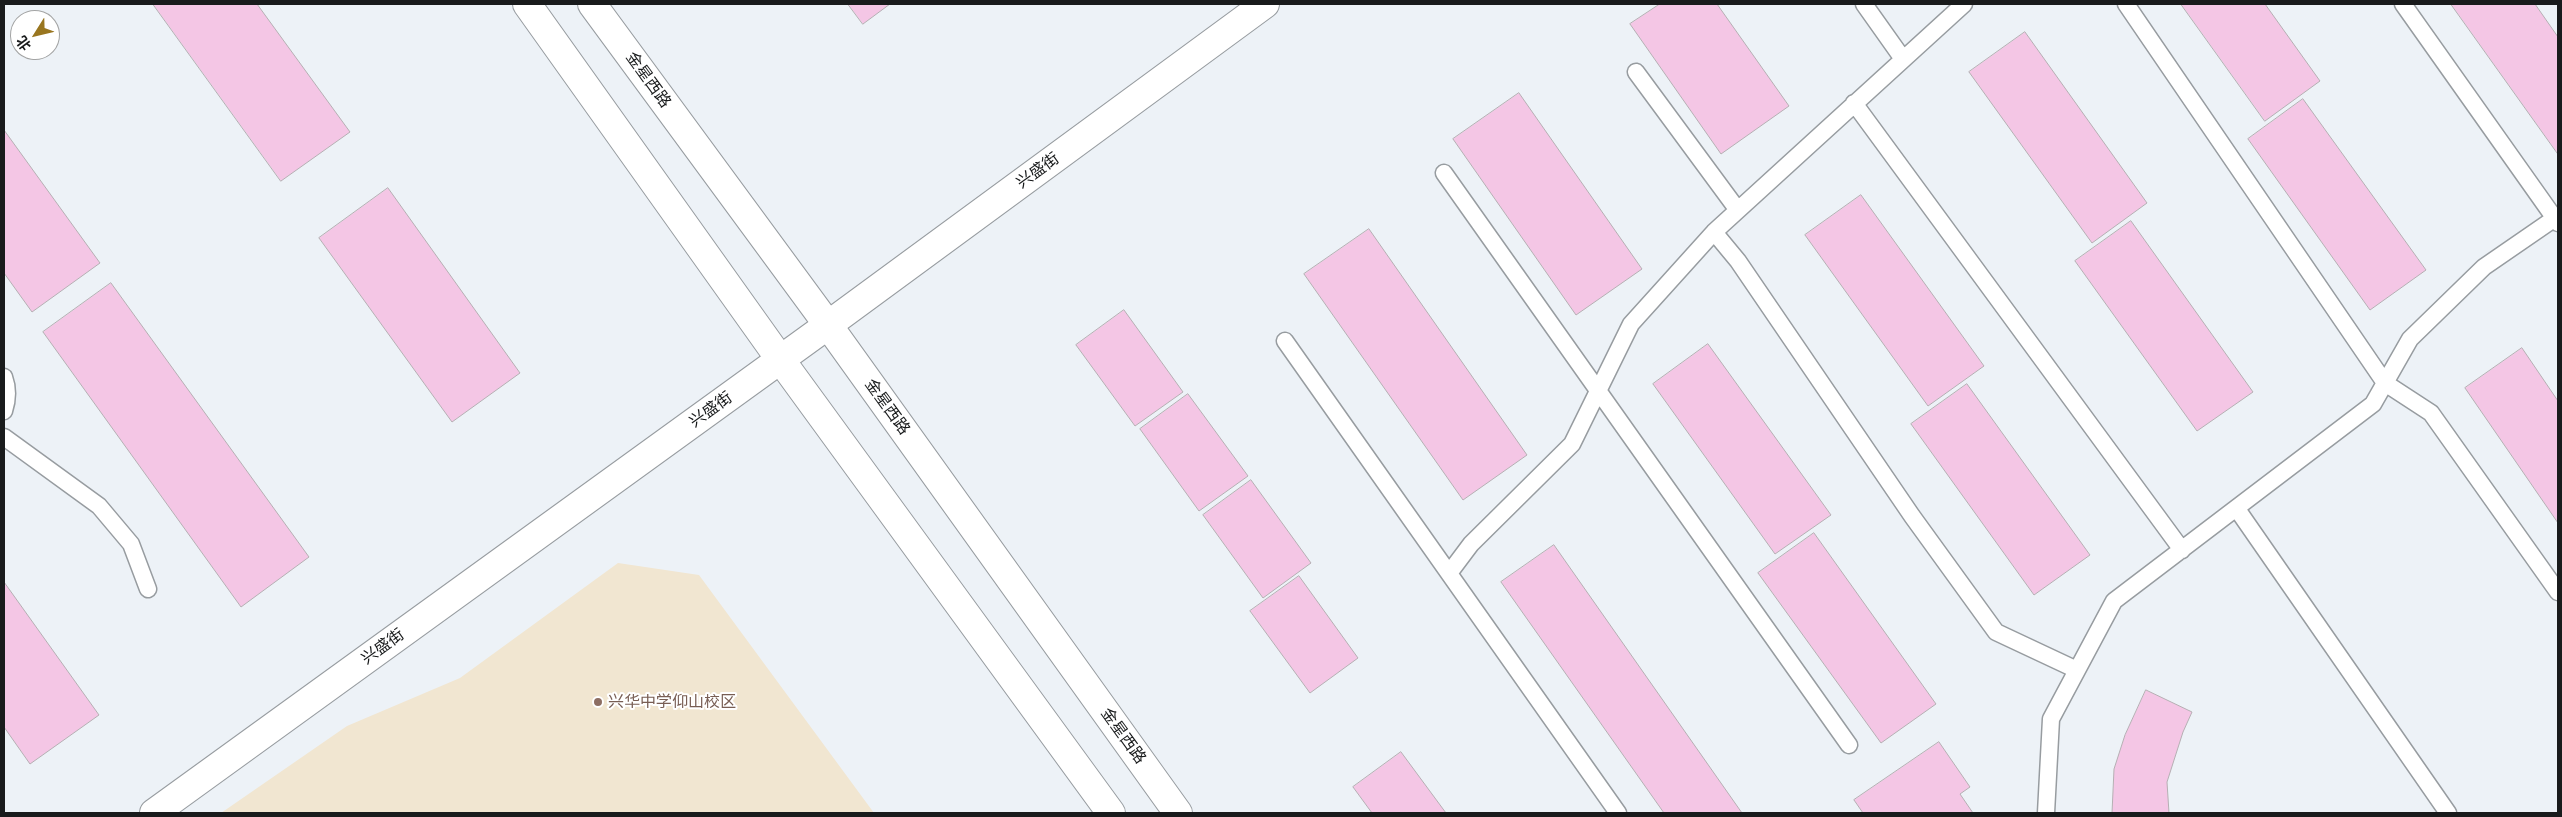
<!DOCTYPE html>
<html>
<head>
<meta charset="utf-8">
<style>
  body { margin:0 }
  #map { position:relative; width:2562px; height:817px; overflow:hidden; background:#edf2f7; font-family:"Noto Serif","Noto Sans SC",serif }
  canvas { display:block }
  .frame { position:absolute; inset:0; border:5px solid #191b1c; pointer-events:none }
  .north { position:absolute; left:10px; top:10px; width:50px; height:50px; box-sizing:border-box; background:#fff; border:1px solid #a3a4a4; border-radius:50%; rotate:234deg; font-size:14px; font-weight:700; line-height:20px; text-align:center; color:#191b1c }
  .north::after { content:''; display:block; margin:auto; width:18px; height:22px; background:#997620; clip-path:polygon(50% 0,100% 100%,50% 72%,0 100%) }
</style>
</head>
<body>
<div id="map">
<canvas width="2562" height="817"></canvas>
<div class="frame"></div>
<div class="north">北</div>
</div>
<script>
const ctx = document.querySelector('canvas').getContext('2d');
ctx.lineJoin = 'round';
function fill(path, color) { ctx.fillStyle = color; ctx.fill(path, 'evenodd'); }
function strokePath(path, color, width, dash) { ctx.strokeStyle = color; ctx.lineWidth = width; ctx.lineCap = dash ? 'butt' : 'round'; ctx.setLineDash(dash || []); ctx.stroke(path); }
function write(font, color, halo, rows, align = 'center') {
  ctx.font = font + ' "Noto Serif","Noto Sans SC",serif'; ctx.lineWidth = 4; ctx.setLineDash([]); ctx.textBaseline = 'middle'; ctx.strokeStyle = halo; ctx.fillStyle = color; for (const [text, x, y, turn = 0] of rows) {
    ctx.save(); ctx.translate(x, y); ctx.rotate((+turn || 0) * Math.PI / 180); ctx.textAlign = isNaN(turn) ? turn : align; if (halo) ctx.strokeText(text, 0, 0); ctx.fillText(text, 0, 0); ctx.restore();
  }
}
fill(new Path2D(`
  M618,563L699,575L874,813H221L347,726L460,678Z`), '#f1e6d1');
const building = new Path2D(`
  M153,4H257L350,132L281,181Z
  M848,4H890L863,24Z
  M1660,4H1717L1789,106L1721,154L1630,24Z
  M2181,4H2265L2320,81L2265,121Z
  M2451,4H2535L2558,37V154Z
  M2025,32L2147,203L2092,243L1969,72Z
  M1519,93L1642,269L1576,315L1453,139Z
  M2303,99L2426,270L2370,310L2248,139Z
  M4,130L100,263L32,312L4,273Z
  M388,188L520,373L452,422L319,238Z
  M1861,195L1984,366L1928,406L1805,235Z
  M2131,221L2253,392L2197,431L2075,261Z
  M1369,229L1527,455L1463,500L1304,274Z
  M111,283L309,557L241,607L43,332Z
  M1124,310L1183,392L1135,426L1076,345Z
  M1708,344L1831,515L1775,554L1653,384Z
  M2522,348L2558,401V523L2465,388Z
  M1967,384L2090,555L2034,595L1911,424Z
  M1188,394L1248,476L1199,511L1140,429Z
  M1251,480L1311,563L1263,598L1203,515Z
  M1814,533L1936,704L1881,743L1758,573Z
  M1554,545L1742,813H1664L1501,582Z
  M1299,576L1358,658L1310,693L1250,611Z
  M4,582L99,715L30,764L4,727Z
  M2146,690L2192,712L2183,732L2167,782L2169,813H2112L2114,769L2125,735Z
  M1939,742L1970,787L1960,794L1973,813H1863L1854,800Z
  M1401,752L1446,813H1372L1353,787Z`);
fill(building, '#f4c6e5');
strokePath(building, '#b5afb3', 1);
const lane = new Path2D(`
  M1864,4L1903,59
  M2126,4L2385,383L2431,413L2558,592
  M2403,4L2558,223
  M1636,72L1737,209
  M1854,103L2182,550
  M1444,173L1849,745
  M1714,232L1738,261L1912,516L1996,632L2077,670
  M1285,341L1618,813
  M4,377C8,388 8,399 4,411
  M4,437L99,506L131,544L148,589
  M2237,509L2448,813
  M1450,572L1471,544L1572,444L1631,324L1714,232L1964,4
  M2046,813L2051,719L2114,601L2373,404L2410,339L2484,267L2558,216`);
const secondary = new Path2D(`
  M154,813L828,325L1265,4`);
const primary = new Path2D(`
  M527,4L780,359L1111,813
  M592,4L828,325L1178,813`);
strokePath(lane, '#979ca0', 19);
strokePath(secondary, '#979ca0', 30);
strokePath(primary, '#979ca0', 30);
strokePath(lane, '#fff', 16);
strokePath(secondary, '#fff', 28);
strokePath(primary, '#fff', 28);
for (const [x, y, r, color] of [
  [598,702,5,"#8d6e63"]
]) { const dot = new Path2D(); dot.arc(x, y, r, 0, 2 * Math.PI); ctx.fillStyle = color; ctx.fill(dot); strokePath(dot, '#fff', 2); }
write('16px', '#191b1c', '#fff', [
  ["金星西路",648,80,54],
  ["兴盛街",1038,171,-36],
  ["金星西路",887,407,54],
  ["兴盛街",711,410,-36],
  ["兴盛街",383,647,-36],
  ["金星西路",1123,736,54]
]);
write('16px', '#785e54', '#fff', [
  ["兴华中学仰山校区",608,702]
], 'left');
</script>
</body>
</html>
